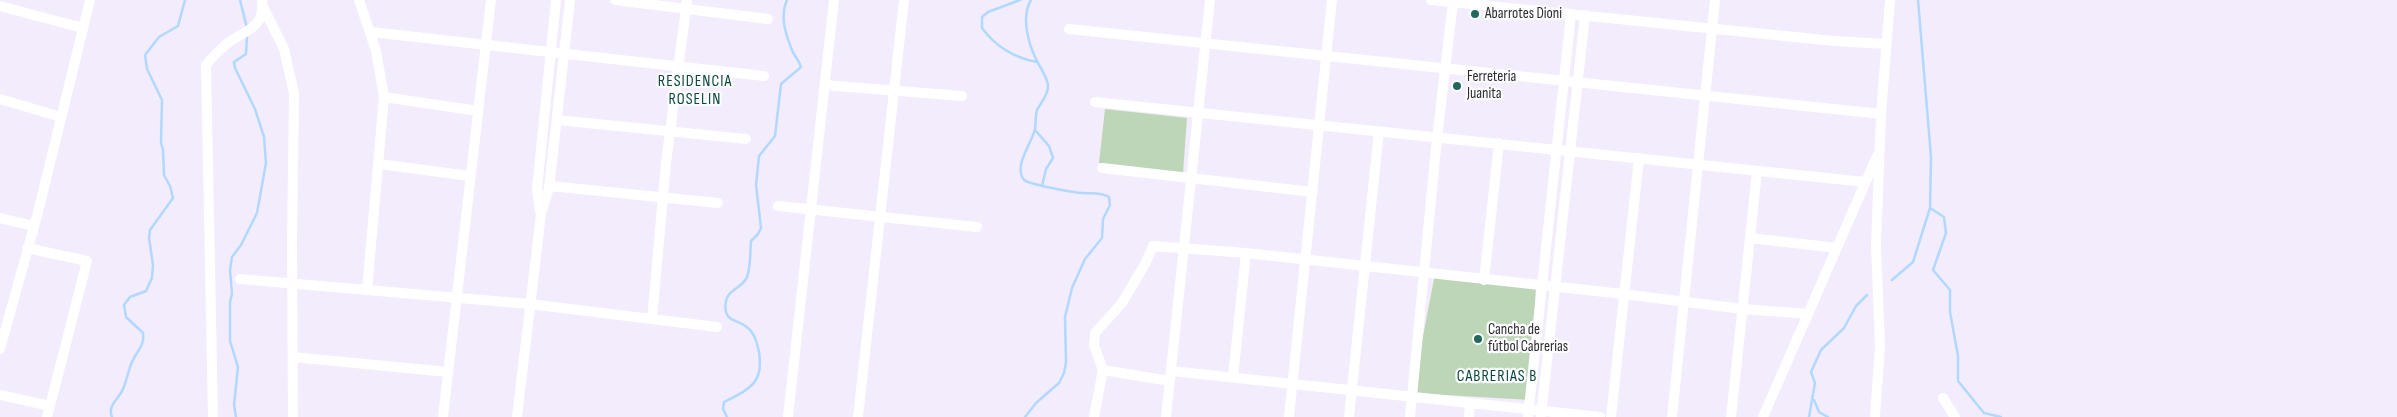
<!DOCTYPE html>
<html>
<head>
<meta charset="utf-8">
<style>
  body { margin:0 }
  canvas { display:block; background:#f2ecfc }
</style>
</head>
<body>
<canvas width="2397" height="417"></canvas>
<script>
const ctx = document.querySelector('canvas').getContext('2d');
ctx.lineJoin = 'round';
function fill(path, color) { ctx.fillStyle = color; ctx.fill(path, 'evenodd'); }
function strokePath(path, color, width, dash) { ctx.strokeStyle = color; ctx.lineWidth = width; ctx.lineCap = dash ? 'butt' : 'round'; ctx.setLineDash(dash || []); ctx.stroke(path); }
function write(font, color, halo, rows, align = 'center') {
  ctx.font = font + ' "Sofia Sans Condensed",sans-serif'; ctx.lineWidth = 4.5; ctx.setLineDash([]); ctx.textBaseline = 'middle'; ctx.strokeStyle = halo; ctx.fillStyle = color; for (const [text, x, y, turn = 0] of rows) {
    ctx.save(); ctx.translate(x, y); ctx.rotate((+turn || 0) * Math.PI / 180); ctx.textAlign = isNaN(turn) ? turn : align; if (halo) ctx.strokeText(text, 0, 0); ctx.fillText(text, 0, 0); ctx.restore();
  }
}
fill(new Path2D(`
  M1105,109L1187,118L1183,173L1099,163Z
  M1435,274L1536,285L1530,400L1412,393Z`), '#bed6b8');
strokePath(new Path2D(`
  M240,0L247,28
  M1020,0L988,12L982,17V28C996,47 1015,58 1037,62
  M1035,130L1049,146L1053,158L1046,169L1042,186
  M1930,208L1944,217L1946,233L1933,270L1950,290V312L1958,356V381L1984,413L2001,417
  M1892,280L1913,262L1930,208L1931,157L1918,0
  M1814,400L1819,412L1828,417
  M112,417C107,405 119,399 123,389C127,380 128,371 132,362C136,352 145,346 143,333L126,317L124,305L130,297L146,291L152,278L153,265L149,238L150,230L173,198L170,186L164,175L163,150L161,143L162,100L147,69L145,55L159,37L178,26L185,0
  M236,417L234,405L238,367L230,341V302L232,294L230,270L232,257L241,245L257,213L266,163L264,137L255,109L235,68L234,62L246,54L247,36
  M727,417L723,409L724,402C750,389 764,383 759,352C757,343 755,334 748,328C737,318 722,323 726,301C728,290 740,289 746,279C751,270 750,252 751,241L758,234L761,228L756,185L759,156L775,136L781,84L801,67C799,60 794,56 792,50C785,33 780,16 787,0
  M1025,417L1036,403L1059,383L1064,373L1066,362L1065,317L1072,288L1085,259L1102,238L1103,219L1110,205L1109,197C1100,192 1093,194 1083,193C1075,193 1028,184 1024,180C1013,166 1032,143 1035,129C1036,123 1035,116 1037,110C1041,102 1048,96 1048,86C1048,78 1039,66 1036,59C1028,43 1021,16 1031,0
  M1809,417L1815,383L1811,372L1821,350L1844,328L1856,306L1867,295`), '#b1d8ff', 2.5);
strokePath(new Path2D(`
  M359,0L376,51L384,97L367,290
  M615,0L768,19
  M1431,0L1834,41L1886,44
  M0,6L83,28
  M263,7L284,49L294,93L292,243L293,417
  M1069,29L1881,114
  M371,32L764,76
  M824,85L962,96
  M384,97L478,111
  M0,99L61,117
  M1095,102L1865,182
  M557,120L746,139
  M379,164L470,176
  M1102,168L1313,192
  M550,186L718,203
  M778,206L977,227
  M540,211L537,189L556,0
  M0,218L34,226
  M1750,238L1837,248
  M27,248L87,261L50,406
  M240,279L529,304L717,327
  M1484,280L1499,143
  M652,319L666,163L687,0
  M0,349L37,216L90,0
  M293,357L448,372
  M1103,370L1170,381
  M1172,371L1600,417
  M1233,377L1246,253
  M0,395L50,406L47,417
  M1943,398L1955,417
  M1541,416L1585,15
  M213,417L206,65C214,55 222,47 232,40C250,29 265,25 262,0
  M443,417L491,0
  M517,417L541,214L549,188L570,0
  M788,417L834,0
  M858,417L904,0
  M1094,417L1103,370L1094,345L1095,333L1122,303L1145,264L1153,246L1246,253L1623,294L1743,309L1808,314
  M1166,417L1210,0
  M1289,417L1332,0
  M1349,417L1379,131
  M1410,417L1437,138L1453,2
  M1469,417L1470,404
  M1528,417L1571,14
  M1611,417L1639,158
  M1672,417L1715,0
  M1731,417L1757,172
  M1763,417L1877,156
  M1875,417L1880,346L1876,245L1881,114L1890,0`), '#fff', 10);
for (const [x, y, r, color] of [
  [1475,14,5,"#21685d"],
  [1457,86,5,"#21685d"],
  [1478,339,5,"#21685d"]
]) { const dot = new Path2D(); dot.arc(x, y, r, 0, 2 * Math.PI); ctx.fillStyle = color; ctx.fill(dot); strokePath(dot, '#fcfcfc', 2); }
write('15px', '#2e2b33', '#fcfcfc', [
  ["Abarrotes Dioni",1485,14],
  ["Ferreteria",1467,77],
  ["Juanita",1467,94],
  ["Cancha de",1488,330],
  ["fútbol Cabrerias",1488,347]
], 'left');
ctx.letterSpacing = '1px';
write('16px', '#09463e', '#fcfcfc', [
  ["RESIDENCIA",695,82],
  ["ROSELIN",695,100],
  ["CABRERIAS B",1497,377]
]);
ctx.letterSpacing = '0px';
</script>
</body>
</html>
